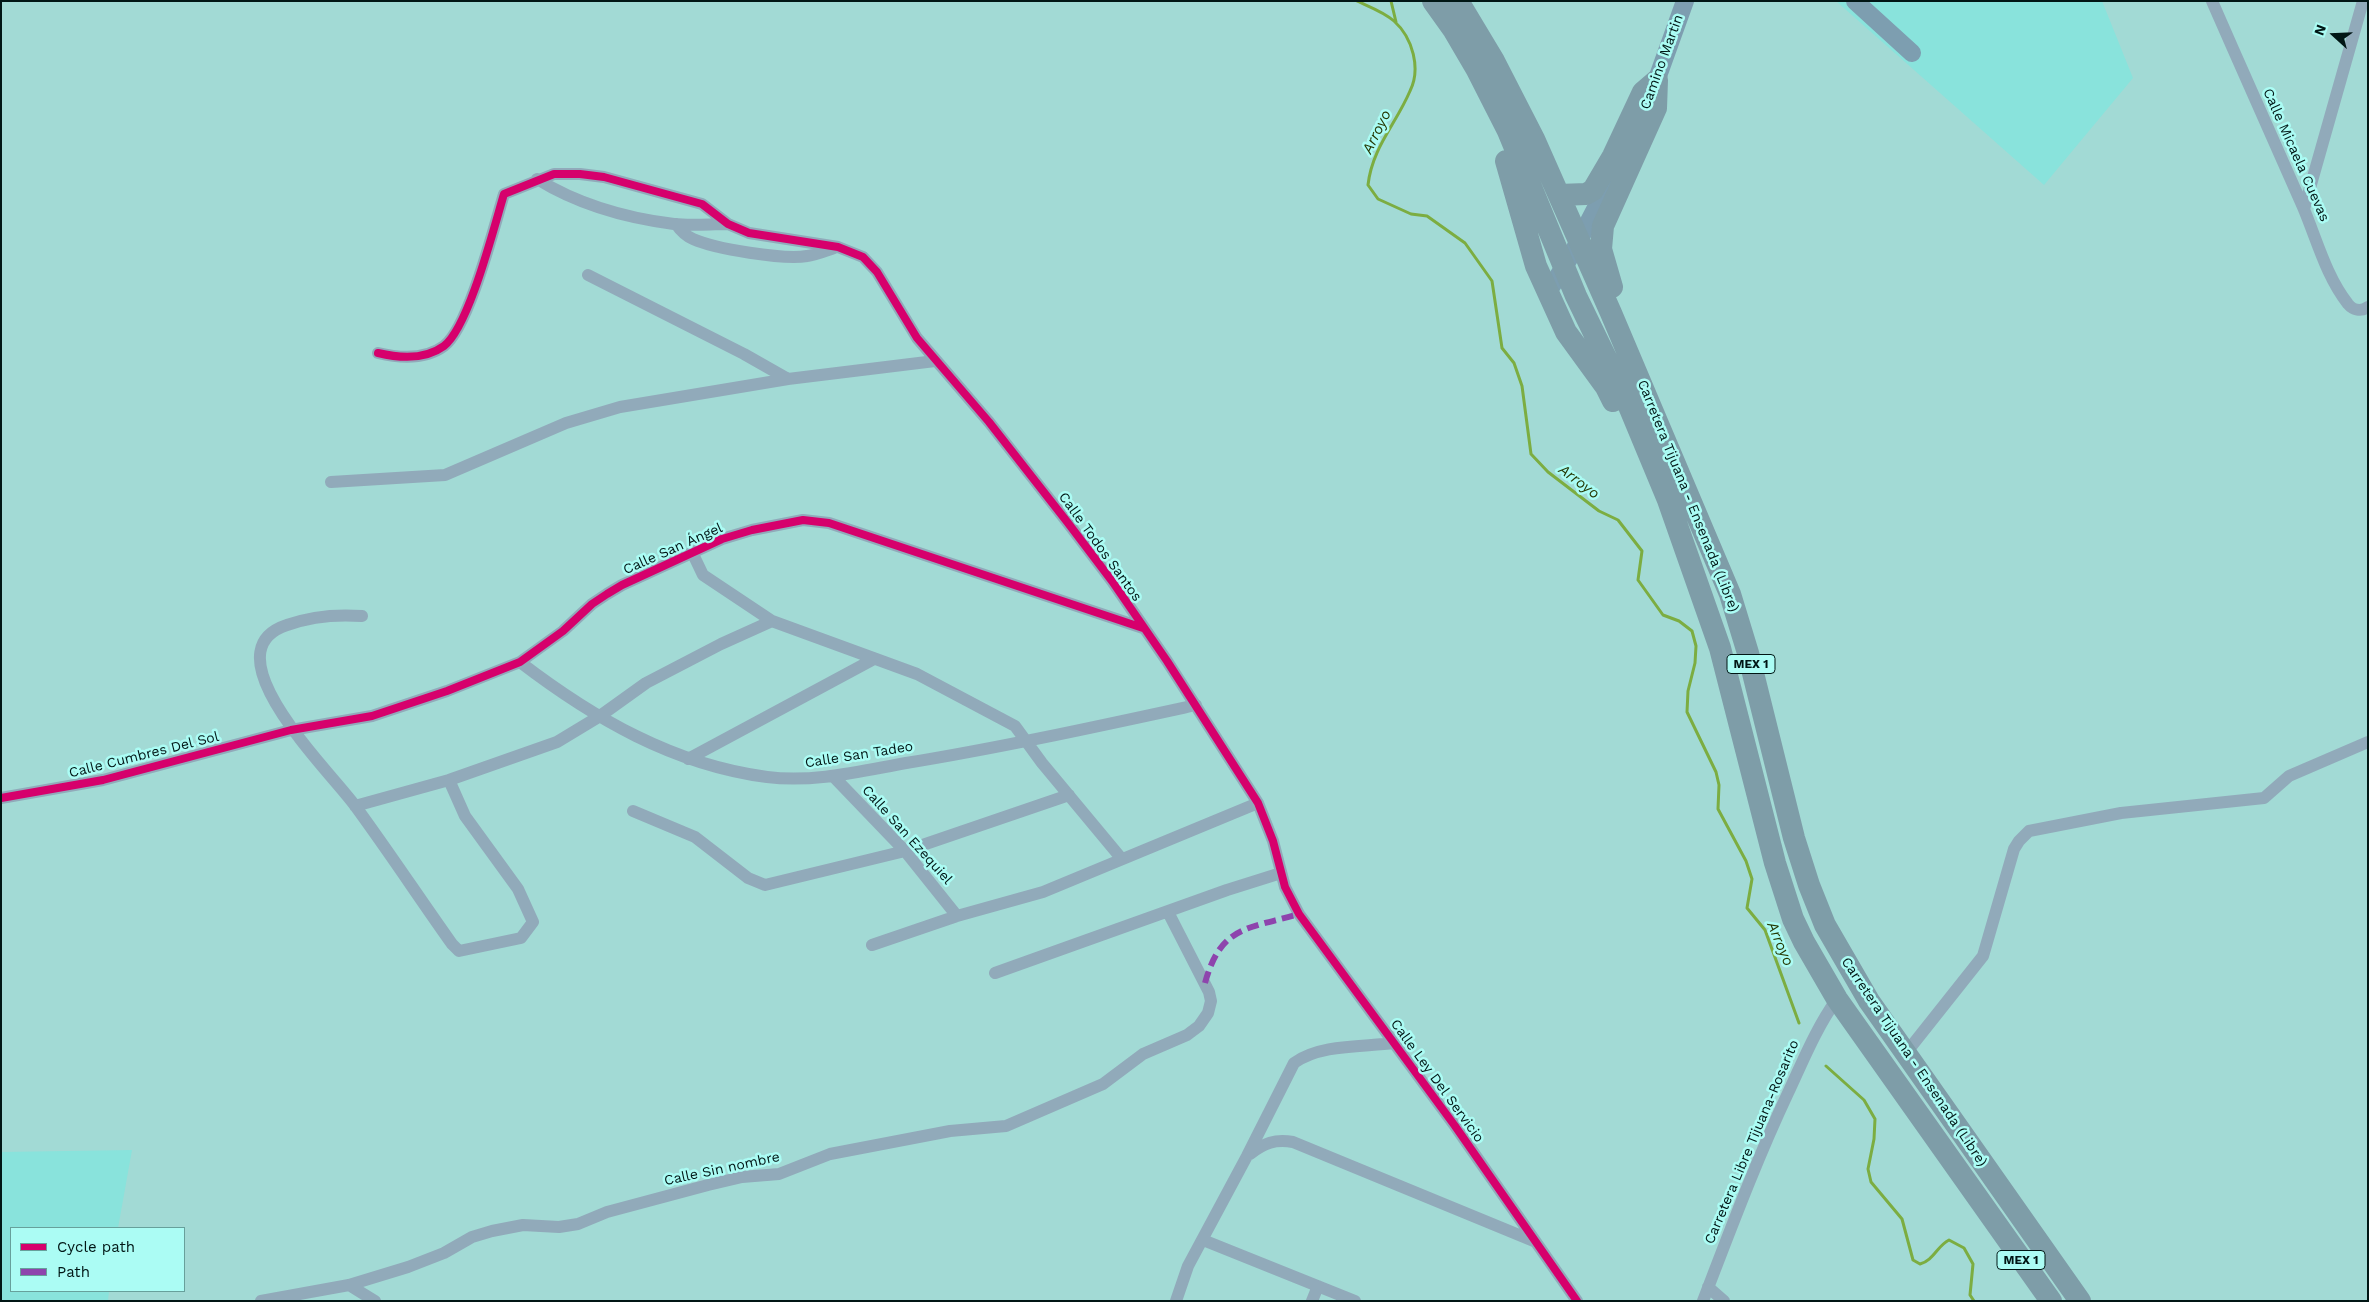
<!DOCTYPE html>
<html>
<head>
<meta charset="utf-8">
<style>
  body { margin:0 }
  #map { position:relative; width:2369px; height:1302px; overflow:hidden; background:#a2dad5; font-family:"Work Sans",sans-serif }
  canvas { display:block }
  .frame { position:absolute; inset:0; border:2px solid #011615; pointer-events:none }
  .legend { position:absolute; left:10px; top:1227px; width:175px; height:65px; box-sizing:border-box; background:#abfcf4; border:1px solid #67a09b; margin:0; padding:6px 9px; list-style:none; font-size:15px; color:#011615 }
  .legend li { display:flex; align-items:center; gap:10px; height:25px }
  .legend b { width:25px; border:1px solid #67a09b }
  .north { position:absolute; left:2309px; top:10px; width:50px; height:50px; -webkit-text-stroke:4px #abfcf4; paint-order:stroke; rotate:290deg; font-size:14px; font-weight:700; line-height:20px; text-align:center; color:#011615 }
  .north::after { content:''; display:block; margin:auto; width:18px; height:22px; background:#011615; clip-path:polygon(50% 0,100% 100%,50% 72%,0 100%) }
</style>
</head>
<body>
<div id="map">
<canvas width="2369" height="1302"></canvas>
<div class="frame"></div>
<ul class="legend">
<li><b style="height:6px;background:#d6006c"></b>Cycle path</li>
<li><b style="height:6px;background:#8e44ad"></b>Path</li>
</ul>
<div class="north">N</div>
</div>
<script>
const ctx = document.querySelector('canvas').getContext('2d');
ctx.lineJoin = 'round';
function fill(path, color) { ctx.fillStyle = color; ctx.fill(path, 'evenodd'); }
function strokePath(path, color, width, dash) { ctx.strokeStyle = color; ctx.lineWidth = width; ctx.lineCap = dash ? 'butt' : 'round'; ctx.setLineDash(dash || []); ctx.stroke(path); }
function write(font, color, halo, rows, align = 'center') {
  ctx.font = font + ' "Work Sans",sans-serif'; ctx.lineWidth = 5; ctx.setLineDash([]); ctx.textBaseline = 'middle'; ctx.strokeStyle = halo; ctx.fillStyle = color; for (const [text, x, y, turn = 0] of rows) {
    ctx.save(); ctx.translate(x, y); ctx.rotate((+turn || 0) * Math.PI / 180); ctx.textAlign = isNaN(turn) ? turn : align; if (halo) ctx.strokeText(text, 0, 0); ctx.fillText(text, 0, 0); ctx.restore();
  }
}
fill(new Path2D(`
  M1836,1H2102L2133,78L2044,185Z
  M132,1150L118,1228H11V1291H109L108,1301H1V1152Z`), '#89e3dc');
strokePath(new Path2D(`
  M1357,1C1370,7 1384,12 1394,21C1413,38 1421,69 1410,91C1396,124 1372,148 1368,185L1378,199L1411,214L1427,216L1465,243L1492,281L1502,348L1514,363L1522,386L1531,454L1548,472L1599,511L1618,520L1642,551L1638,580L1663,615L1679,621L1692,631L1696,646L1695,663L1688,691L1687,712L1716,772L1719,785L1718,809L1746,861L1752,879L1747,908L1765,930L1799,1023
  M1391,1L1396,22
  M1826,1066L1864,1100L1875,1119L1874,1139L1868,1169L1871,1182L1902,1219L1913,1260L1920,1264C1934,1260 1937,1246 1949,1240L1964,1248L1973,1264L1970,1295L1974,1301`), '#7cad41', 3);
strokePath(new Path2D(`
  M2212,1C2242,70 2273,139 2303,207C2317,240 2326,276 2348,304C2353,310 2361,312 2368,307
  M537,179C579,205 626,218 674,224C692,226 710,224 728,224
  M2304,209L2363,1
  M676,224C680,230 686,236 693,239C715,249 784,260 807,256C816,255 825,251 834,248
  M588,275L744,354L788,379
  M378,353C399,358 425,360 444,346C469,327 494,227 504,194L554,174H580L604,177L702,204L728,224L749,233L838,247L863,257L877,272L917,338L989,422L1068,523L1112,581L1167,661L1258,803L1273,841L1285,887L1299,914L1455,1126L1577,1301
  M331,482L445,475L566,423L620,407L788,379L935,361
  M692,552L703,575L772,621L917,674L1015,726L1042,763L1121,858
  M362,616C335,614 312,616 287,625C205,652 333,774 356,807C389,852 420,899 452,944L459,951L521,938L533,922L518,889L465,816L449,780
  M520,662C593,718 674,765 767,777C814,783 861,771 906,763C1003,747 1099,726 1196,705
  M688,759L874,659
  M833,776L905,851L957,916
  M1,798L103,780L291,730L372,716L447,691L520,662L563,631L592,604L607,594L622,585L722,539L752,530L803,520L829,523L1143,628
  M355,806L449,780L557,742L600,716L646,683L721,644L772,621
  M633,811L695,837L748,878L765,885L905,851L1069,795
  M872,945L957,916L1043,892L1258,803
  M995,973L1227,890L1281,873
  M1906,1053L1983,956L2014,849L2019,841L2029,831L2121,813L2264,798L2289,776L2368,742
  M1250,1154C1264,1143 1275,1139 1293,1142L1536,1242
  M1203,1240L1355,1301
  M349,1285L375,1301
  M1708,1287L1724,1301
  M261,1301L349,1285L408,1267L444,1253L472,1237L492,1231L523,1225L559,1227L578,1224L607,1212L708,1185L742,1177L779,1174L830,1154L950,1131L1006,1126L1103,1084L1143,1054L1187,1035L1199,1026L1208,1013L1211,1001L1209,992L1168,912
  M1176,1301L1188,1266L1247,1156L1294,1063C1320,1044 1363,1047 1394,1043
  M1312,1301L1318,1286
  M1703,1301C1730,1231 1756,1161 1788,1093C1803,1061 1816,1028 1837,999`), '#91aaba', 12);
strokePath(new Path2D(`
  M1855,1L1912,53
  M1653,90L1685,1
  M1548,292L1572,254L1613,175`), '#7d9eb0', 18);
strokePath(new Path2D(`
  M1433,1L1453,29L1477,70L1508,131L1576,296L1626,399L1668,500L1720,648L1775,863L1793,919L1804,942L1837,999L2051,1301
  M1458,1L1494,61L1534,139L1611,313L1730,594L1748,653L1794,838L1809,885L1825,925L1869,1001L2080,1301
  M1506,161L1536,266L1566,332L1606,387L1613,401
  M1559,195L1586,194L1593,190L1613,156L1643,92L1657,80
  M1612,287L1601,249L1603,226L1656,108L1657,80`), '#7e9da8', 22);
strokePath(new Path2D(`
  M1205,983C1221,925 1248,929 1299,914`), '#8e44ad', 6, [12, 6]);
strokePath(new Path2D(`
  M378,353C399,358 425,360 444,346C469,327 494,227 504,194L554,174H580L604,177L702,204L728,224L749,233L838,247L863,257L877,272L917,338L989,422L1068,523L1112,581L1167,661L1258,803L1273,841L1285,887L1299,914L1455,1126L1577,1301
  M1,798L103,780L291,730L372,716L447,691L520,662L563,631L592,604L607,594L622,585L722,539L752,530L803,520L829,523L1143,628`), '#d6006c', 8);
for (const [x, y, w] of [
  [1751,664,48],
  [2021,1260,48]
]) { const box = new Path2D(); box.roundRect(x - w / 2, y - 9.5, w, 19, 4); ctx.fillStyle = '#abfcf4'; ctx.fill(box); strokePath(box, '#011615', 1); }
write('bold 12px', '#011615', null, [
  ["MEX 1",1751,664],
  ["MEX 1",2021,1260]
]);
write('14px', '#011615', '#abfcf4', [
  ["Camino Martin",1662,62,-70],
  ["Calle Micaela Cuevas",2296,155,66],
  ["Carretera Tijuana - Ensenada (Libre)",1688,496,68],
  ["Calle Todos Santos",1100,547,54],
  ["Calle San Ángel",673,549,-24],
  ["Calle Cumbres Del Sol",144,755,-14],
  ["Calle San Tadeo",859,755,-9],
  ["Calle San Ezequiel",907,835,48],
  ["Carretera Tijuana - Ensenada (Libre)",1914,1062,56],
  ["Calle Ley Del Servicio",1437,1081,54],
  ["Carretera Libre Tijuana-Rosarito",1752,1142,-67],
  ["Calle Sin nombre",722,1169,-12]
]);
write('italic 15px', '#263905', '#abfcf4', [
  ["Arroyo",1377,132,-64],
  ["Arroyo",1579,482,37],
  ["Arroyo",1780,944,67]
]);
</script>
</body>
</html>
